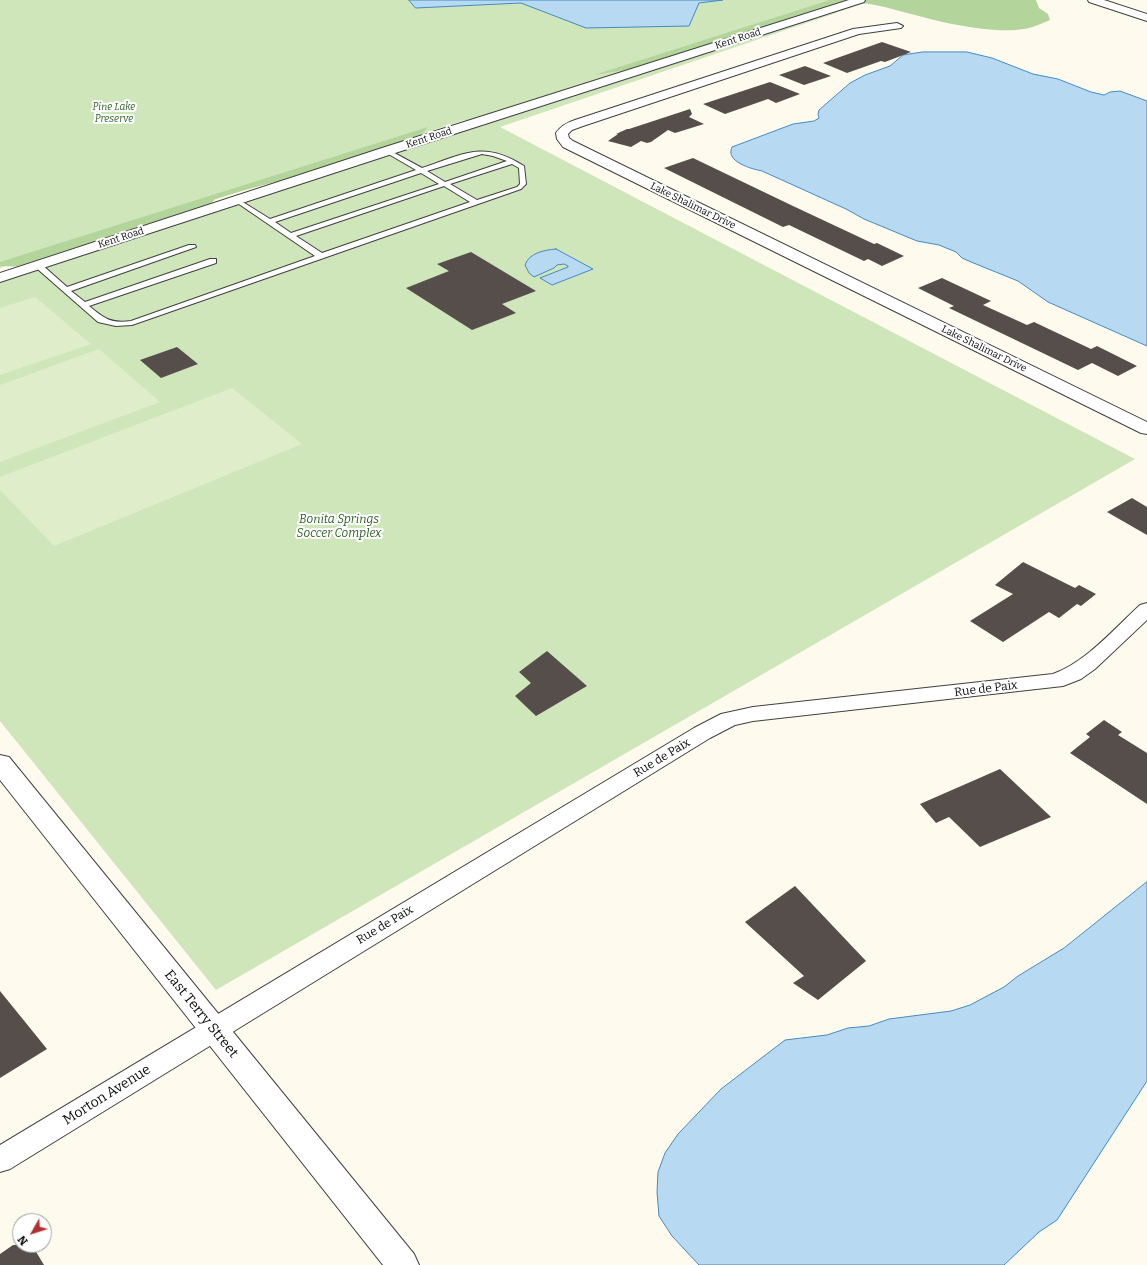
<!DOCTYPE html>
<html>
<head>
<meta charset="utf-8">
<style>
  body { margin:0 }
  #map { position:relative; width:1147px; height:1265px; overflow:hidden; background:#fefbee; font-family:Bitter,serif }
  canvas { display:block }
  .north { position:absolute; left:12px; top:1213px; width:40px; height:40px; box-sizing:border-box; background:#fff; border:1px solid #9e9e9e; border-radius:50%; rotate:231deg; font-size:11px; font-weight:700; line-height:16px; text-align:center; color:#0d0d0d }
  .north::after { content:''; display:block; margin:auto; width:14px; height:18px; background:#b23032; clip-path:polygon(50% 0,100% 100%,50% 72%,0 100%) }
</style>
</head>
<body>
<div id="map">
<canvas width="1147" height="1265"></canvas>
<div class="north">N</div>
</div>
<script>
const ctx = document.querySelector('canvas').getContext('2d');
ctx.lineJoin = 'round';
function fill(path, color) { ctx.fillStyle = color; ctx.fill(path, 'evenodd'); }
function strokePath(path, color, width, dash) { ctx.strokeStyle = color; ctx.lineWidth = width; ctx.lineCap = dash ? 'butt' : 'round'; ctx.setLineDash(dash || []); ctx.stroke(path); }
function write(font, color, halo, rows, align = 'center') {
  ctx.font = font + ' Bitter,serif'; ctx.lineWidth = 4; ctx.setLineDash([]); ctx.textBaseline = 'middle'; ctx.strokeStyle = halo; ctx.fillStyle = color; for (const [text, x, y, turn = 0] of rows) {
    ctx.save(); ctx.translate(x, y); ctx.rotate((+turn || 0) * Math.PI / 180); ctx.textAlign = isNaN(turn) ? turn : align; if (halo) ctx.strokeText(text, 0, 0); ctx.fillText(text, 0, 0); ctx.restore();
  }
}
fill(new Path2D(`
  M0,0H874L500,127L1135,459L216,990L0,721V281L473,124L465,120L0,268Z`), '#cfe5ba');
fill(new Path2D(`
  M830,0H1036L1039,8L1048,14L1050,20C1042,23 1033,28 1024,29C996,34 947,24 919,16C891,9 868,0 839,3L631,69L594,75Z
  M428,127L415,143L301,180L275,182L241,191L215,199L206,209L31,267L0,266V262Z`), '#b3d59b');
fill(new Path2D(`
  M35,297L91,344L0,375V308Z
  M99,349L160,402L0,462V385Z
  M232,388L302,444L54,546L0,490V477Z`), '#e0edcb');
const water = new Path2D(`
  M409,0H723L699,3L689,26L586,28L521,3L416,8Z
  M967,52L992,58L1033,74L1058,79L1091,92L1104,95L1110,92L1120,91L1147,101V346L1048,302L1018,281L971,262L962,258L956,252L939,245L917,241L864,219L846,209L762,171C752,169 725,162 732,147L793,124L814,121L819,118L818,114L819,110L850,83L865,75L890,66L903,55L922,52Z
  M556,249L593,269L552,285L540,278L568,267V266L564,264L557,265L554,268L534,277L529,273L525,265C529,253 544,250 556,249Z
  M1147,882V1081L1057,1220L1039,1232L1004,1265H699L672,1236L659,1216L657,1192L658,1172L665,1153L678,1134L721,1089L785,1040L827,1035L848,1028L869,1026L889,1019L951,1011L970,1005L1004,987L1018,976L1064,948Z`);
fill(water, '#b7d9f1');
strokePath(water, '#438bc2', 1);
fill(new Path2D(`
  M882,42L911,52L885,62L881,61L847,73L823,63Z
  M805,66L831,76L804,85L779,75Z
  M770,82L800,94L776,103L768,99L725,114L703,104Z
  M690,109L692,114L689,117L704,124L675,133L668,130L651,142L647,143L641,141L631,147L608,141L618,134H616L627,129H629Z
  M693,158L793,206L874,244L877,243L904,256L882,266L868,259L864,261L789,225L783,227L664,168Z
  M471,252L536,291L502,304L516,313L472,330L406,288L449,271L437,264Z
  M942,278L991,301L983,305L1027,325L1034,322L1091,349L1097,346L1137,366L1118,376L1092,363L1078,370L949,308L954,306L918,288Z
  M177,347L198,364L161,378L140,360Z
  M1132,498L1147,507V535L1107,512Z
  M1023,562L1075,588L1079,585L1096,594L1081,606L1077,604L1059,618L1049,612L1003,642L970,621L1013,594L995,585Z
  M547,651L587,686L536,716L515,696L531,683L519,672Z
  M1104,720L1122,732L1118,735L1147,753V804L1070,753L1090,737L1086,734Z
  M1000,769L1051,817L980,847L949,817L936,823L920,804Z
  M795,886L866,961L818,1000L793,983L804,976L745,922Z
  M0,991L47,1049L0,1078Z
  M13,1245H32L44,1265H0V1254Z`), '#554e4a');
const service = new Path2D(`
  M387,149L422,168C464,154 483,140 524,166L526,184L521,189L132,325L116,326L98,322L33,265L34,263H40L67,287L189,245H195L196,247L71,291L85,302L210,259H216V263L89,306C104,318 110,324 131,321L315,256L233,200L238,199L270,219L416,170L385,152V150ZM482,154L493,156L507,161L445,182L427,171ZM512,164L519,168L520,184L517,187L477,200L450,184ZM421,173L439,184L291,233L275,222ZM444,186L470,202L322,253L296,236Z`);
const minor = new Path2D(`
  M849,0H865L864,2L392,154L0,282V273L382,148Z
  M1088,0H1104L1147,14V21L1089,2Z
  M897,23L903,26L901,28L859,34L583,126L572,130L568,134L569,138L573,141L1147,422V434L1141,433L563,147L557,139L556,133C561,126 566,123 575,120L853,29Z
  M1147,603V620L1095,669L1081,679L1063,686L753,721L735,725L710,738L10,1169L0,1172V1145L694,728L721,714L753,707L1053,674C1086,662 1114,629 1140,605Z`);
const tertiary = new Path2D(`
  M0,755L9,757L414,1254L419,1265H383L0,780Z`);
strokePath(service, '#404040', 2);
strokePath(minor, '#404040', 2);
strokePath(tertiary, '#404040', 2);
fill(service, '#fff');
fill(minor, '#fff');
fill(tertiary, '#fff');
write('10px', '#0d0d0d', '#fff', [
  ["Kent Road",738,39,-18],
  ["Kent Road",429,138,-18],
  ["Lake Shalimar Drive",693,206,26],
  ["Kent Road",121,238,-18],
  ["Lake Shalimar Drive",984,349,26]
]);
write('italic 10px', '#2d5f22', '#fff', [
  ["Pine Lake",114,107],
  ["Preserve",114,119]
]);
write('italic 12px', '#2d5f22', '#fff', [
  ["Bonita Springs",339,520],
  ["Soccer Complex",339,534]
]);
write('12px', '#0d0d0d', '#fff', [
  ["Rue de Paix",986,689,-7],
  ["Rue de Paix",662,758,-31],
  ["Rue de Paix",385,925,-31]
]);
write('14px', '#0d0d0d', '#fff', [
  ["East Terry Street",201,1014,51],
  ["Morton Avenue",107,1095,-32]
]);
</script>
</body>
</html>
